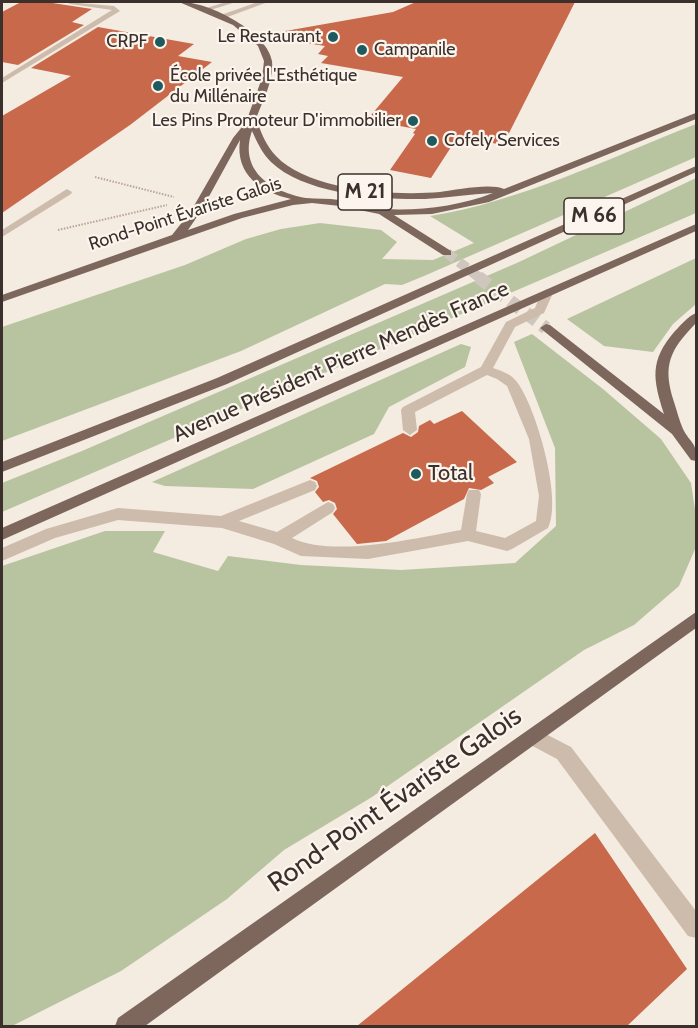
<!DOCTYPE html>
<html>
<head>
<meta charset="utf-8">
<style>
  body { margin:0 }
  #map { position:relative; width:698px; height:1028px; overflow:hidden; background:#f4ebe1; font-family:Cabin,sans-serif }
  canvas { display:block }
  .frame { position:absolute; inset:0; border:3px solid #3b302b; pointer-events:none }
</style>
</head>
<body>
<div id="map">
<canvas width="698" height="1028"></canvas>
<div class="frame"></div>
</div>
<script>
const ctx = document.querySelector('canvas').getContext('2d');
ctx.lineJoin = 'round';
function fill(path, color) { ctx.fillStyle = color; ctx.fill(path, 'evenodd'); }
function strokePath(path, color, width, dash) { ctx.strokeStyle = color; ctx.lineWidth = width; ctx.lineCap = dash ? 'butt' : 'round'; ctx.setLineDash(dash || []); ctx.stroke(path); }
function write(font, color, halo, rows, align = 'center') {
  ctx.font = font + ' Cabin,sans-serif'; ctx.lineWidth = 4.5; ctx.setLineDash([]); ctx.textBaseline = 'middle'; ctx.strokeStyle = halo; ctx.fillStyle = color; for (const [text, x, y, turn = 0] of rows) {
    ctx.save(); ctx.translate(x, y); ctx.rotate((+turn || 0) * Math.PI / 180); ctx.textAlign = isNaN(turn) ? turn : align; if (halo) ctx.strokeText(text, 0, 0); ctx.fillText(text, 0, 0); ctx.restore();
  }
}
fill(new Path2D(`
  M696,124V157L424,276L402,285L385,284L241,351L2,441V327L185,265L246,239L281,229L320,223L381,230L397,242L382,259L433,260L474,243L430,216C519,202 612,157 696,124Z
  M696,178V213L2,512V483L82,451L519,262Z
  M696,258V304L673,324L653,352L604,346L567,319Z
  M532,334L603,389L661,439L691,483L696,516V547L679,586L634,625L584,650L372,797L284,850L227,899L121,971L12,1026H2V566L105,531H165L153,552L218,571L228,556L301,565L401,570L515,563L556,526L555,448L514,342Z
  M461,344L471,347L465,367L389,407L374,434L253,489L165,486L152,482Z`), '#b8c4a0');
fill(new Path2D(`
  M21,2H46L92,9L72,22L84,25L18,65L2,62V12Z
  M416,2H575L503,145L460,137L457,141H455L431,178L390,170L415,134L413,133L416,129L367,120L403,77L321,63L328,56L318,54L325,46L274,38V33L393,12Z
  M98,27L194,44L178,56L212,62L130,125L2,213V116L71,76L31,68Z
  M462,411L517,462L488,477L494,483L481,490L469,488L464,499L386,541L357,544L333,514L337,509L335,503L329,500L323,502L315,492L319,487L317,481L310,478L403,433L411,437L418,432L419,426L430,420L434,424Z
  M595,833L687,969L627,1026H357Z`), '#c8694b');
strokePath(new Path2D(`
  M447,253L480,278`), '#cfc6bd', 10, [10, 5]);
strokePath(new Path2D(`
  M478,277L546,328`), '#cfc6bd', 13, [13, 7]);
strokePath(new Path2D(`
  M95,177L174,197
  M58,230L167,205`), '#b9a596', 2, [1.5, 1.5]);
fill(new Path2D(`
  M67,2L114,6L120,11L2,83V78L112,10L70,4Z
  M226,2H236L204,12L200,10Z
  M258,2H268L222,19L215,17Z
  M67,189L72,192L71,194L2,237V230Z
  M547,289L553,293L544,313L515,327L493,368C502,371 511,374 517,382C536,407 563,500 548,528L512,549L507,551L468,541L368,559L301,556L274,544L222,528L118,520L55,538L2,561V548L46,529L118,508L221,516L310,480L315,482L317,486L315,490L239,521L277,532L328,502L333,504L335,508L333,512L292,538C333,558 417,538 461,530L467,494L469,490H479L481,494L476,531L505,538L536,521L539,496L529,439L507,386L497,379L487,375L415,412L417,430L410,435L403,430L401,410L403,407L481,367L506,322L535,308L541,293Z`), '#cdbbac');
fill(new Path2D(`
  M534,728L571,747L696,911V938L688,936L557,759L527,743L525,737L527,731Z`), '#cdbbac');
fill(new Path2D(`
  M179,2C206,0 268,32 272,61C274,81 262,102 256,119C261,132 266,146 276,156C309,191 394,196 440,192C456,190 490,183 504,189L693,114L696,113V119L489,202L432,214L394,215L451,251V255H443L379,214L340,206L312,203L293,205L242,218L2,302V295L172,235L191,211L233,138L246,122L262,78L264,61L258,46L233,25ZM252,131C257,142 262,153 271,162C304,194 380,200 425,199C447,198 470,194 493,193C460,206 420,211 384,209C369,208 354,202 339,200C328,198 317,199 306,198C272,192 238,171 252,131ZM240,140C235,175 261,192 291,199L234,214L188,230L201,211Z
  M696,166V172L227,384L2,472V462L217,378Z
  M696,224V231L2,540V528Z
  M696,313V323C670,350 662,365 674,402C677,411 679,420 683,429C690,443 698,443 696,461L691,460L672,434L540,328L546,324L550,325L664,414C653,379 649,361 675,331C681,325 688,316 696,313Z
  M696,612V628L145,1026H115L118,1018Z`), '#7d675c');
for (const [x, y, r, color] of [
  [333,37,6,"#1f5a5e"],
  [160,42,6,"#1f5a5e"],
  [362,50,6,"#1f5a5e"],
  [158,86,6,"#1f5a5e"],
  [413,121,6,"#1f5a5e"],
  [432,141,6,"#1f5a5e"],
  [416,474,6,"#1f5a5e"]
]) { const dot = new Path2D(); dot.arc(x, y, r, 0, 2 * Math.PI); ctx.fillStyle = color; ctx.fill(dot); strokePath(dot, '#fbf5ee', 2); }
write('18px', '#3b302b', '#fbf5ee', [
  ["Le Restaurant",321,37],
  ["CRPF",148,42],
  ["Campanile",374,50,"left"],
  ["École privée L'Esthétique",170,76,"left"],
  ["du Millénaire",170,97,"left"],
  ["Les Pins Promoteur D'immobilier",401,121],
  ["Cofely Services",444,141,"left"]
], 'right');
write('18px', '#3b302b', '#fbf5ee', [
  ["Rond-Point Évariste Galois",185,214,-18]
]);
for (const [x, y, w] of [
  [365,192,54],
  [594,216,60]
]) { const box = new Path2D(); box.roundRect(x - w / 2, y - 18, w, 36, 4.5); ctx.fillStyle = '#fbf5ee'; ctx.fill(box); strokePath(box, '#3b302b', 1.5); }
write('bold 21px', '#3b302b', null, [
  ["M 21",365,192],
  ["M 66",594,216]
]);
write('22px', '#3b302b', '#fbf5ee', [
  ["Avenue Président Pierre Mendès France",341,362,-24]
]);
write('22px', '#3b302b', '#fbf5ee', [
  ["Total",428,474]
], 'left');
write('27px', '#3b302b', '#fbf5ee', [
  ["Rond-Point Évariste Galois",395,800,-35]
]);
</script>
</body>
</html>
